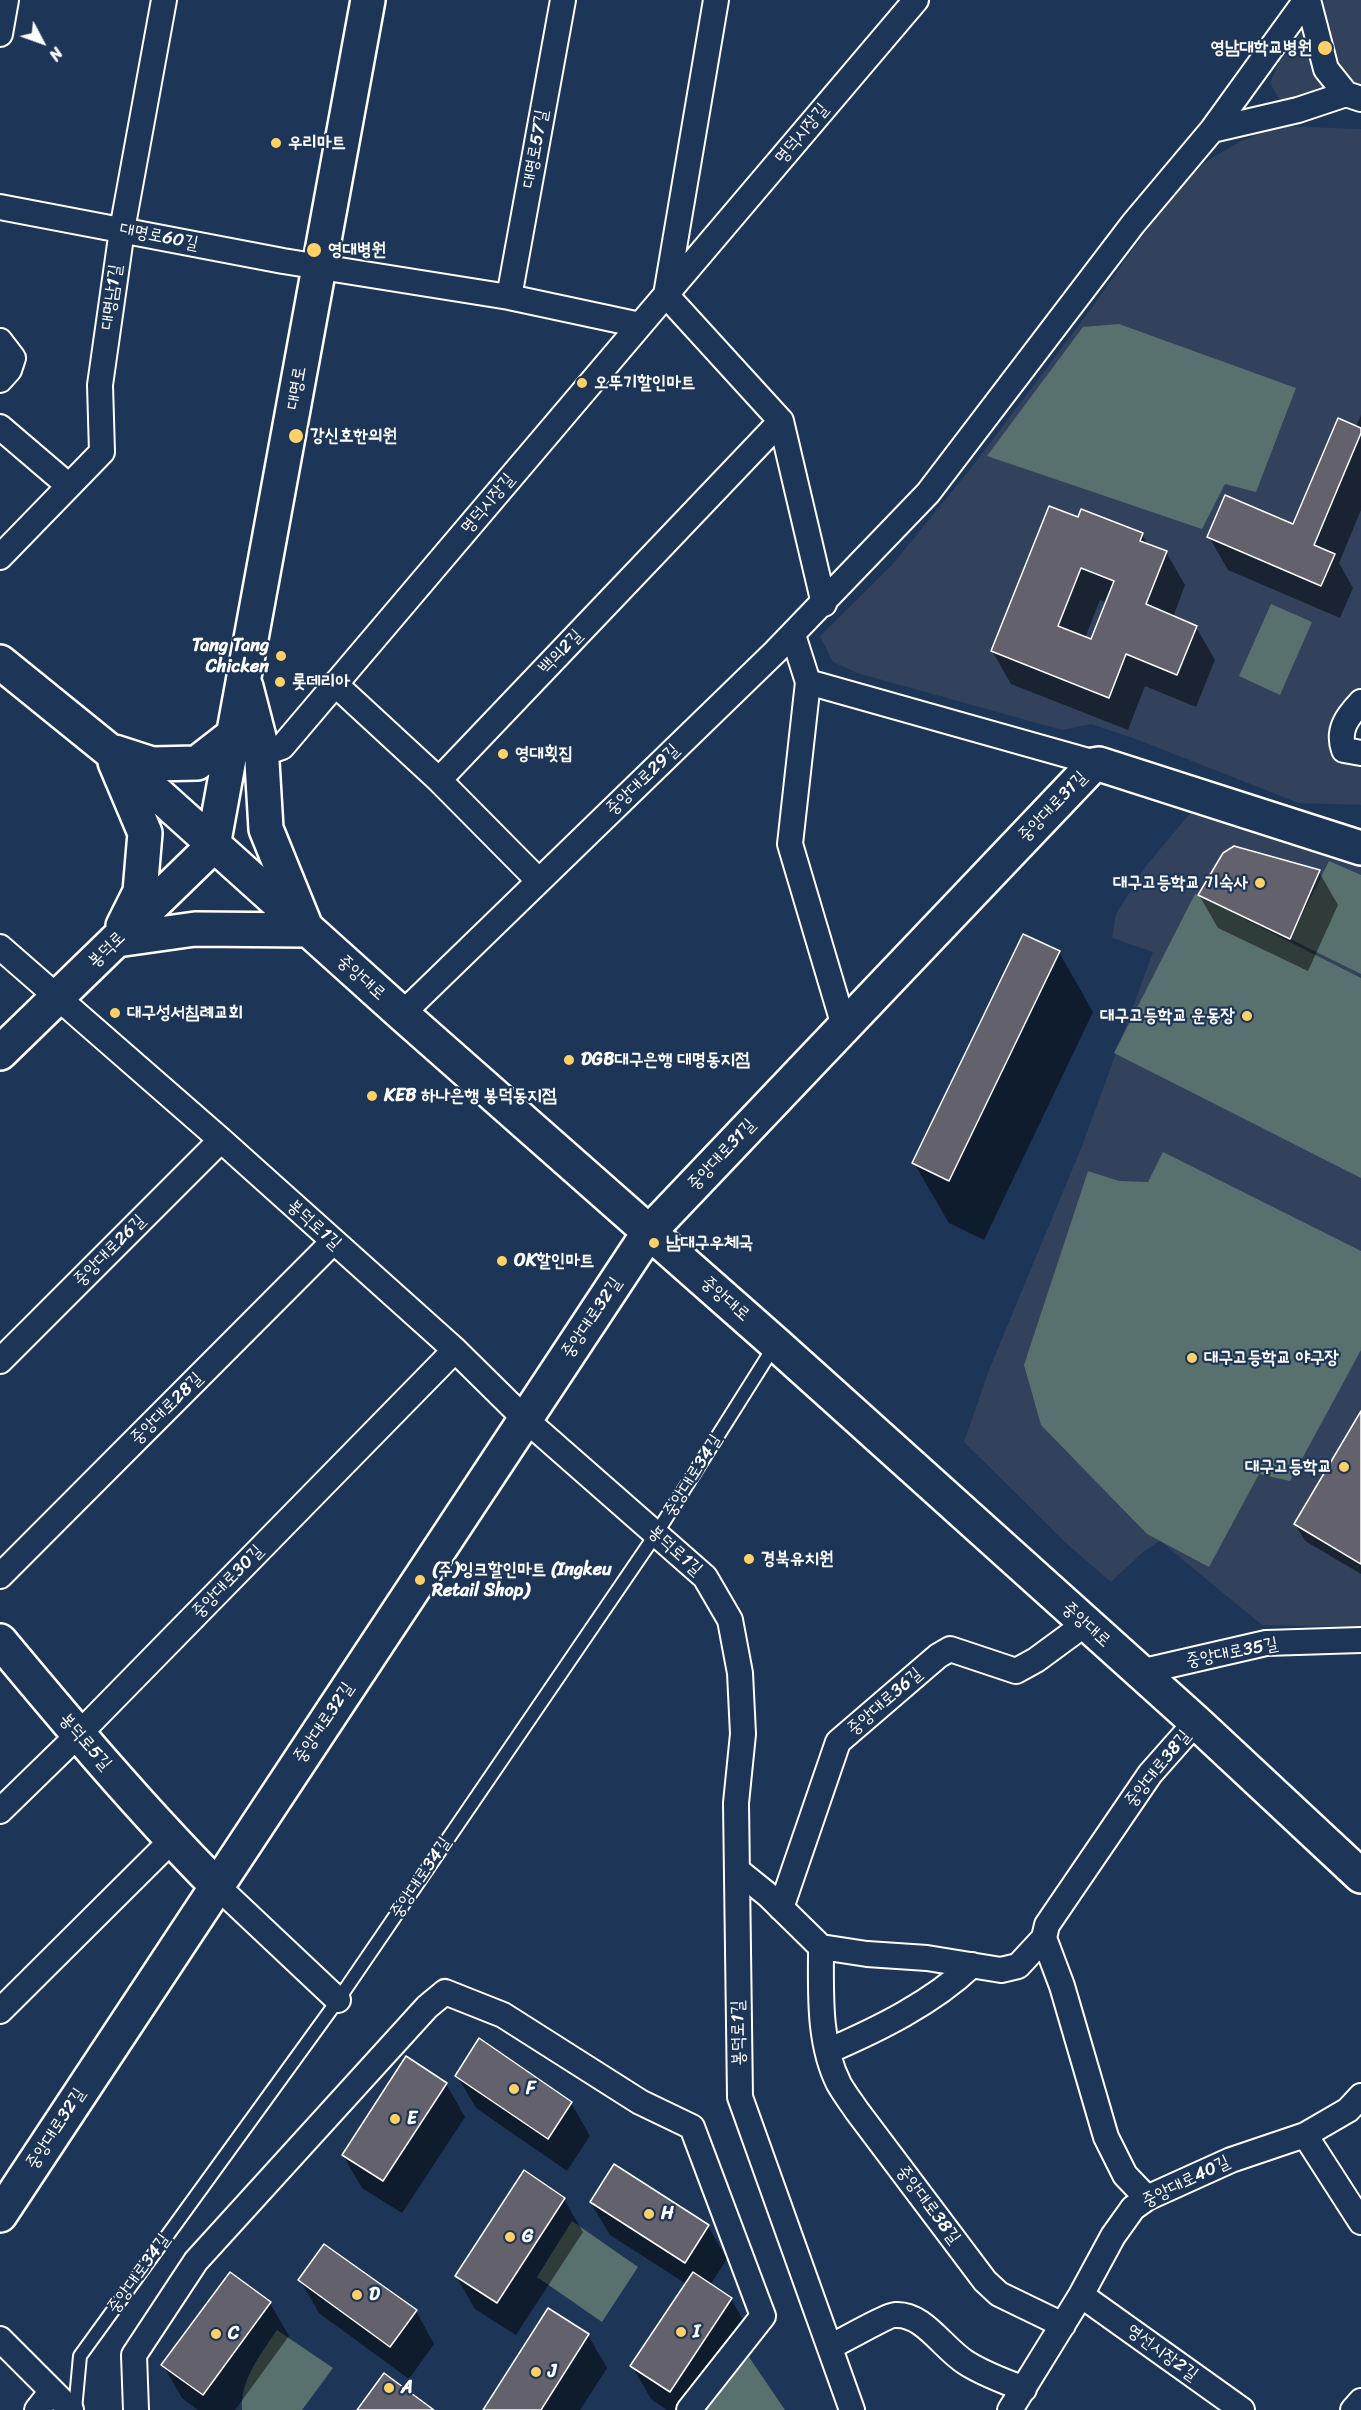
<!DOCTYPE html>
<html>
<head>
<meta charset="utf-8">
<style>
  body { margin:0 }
  #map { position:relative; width:1361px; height:2410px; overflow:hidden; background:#1d3557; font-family:Sriracha,sans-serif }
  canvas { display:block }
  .north { position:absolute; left:12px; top:12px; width:60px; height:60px; -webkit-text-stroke:4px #1d3557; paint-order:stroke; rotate:131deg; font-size:16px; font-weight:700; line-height:24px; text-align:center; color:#fff }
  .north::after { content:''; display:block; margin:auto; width:21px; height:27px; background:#fff; clip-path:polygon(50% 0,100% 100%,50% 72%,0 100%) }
</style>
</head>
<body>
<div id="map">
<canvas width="1361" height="2410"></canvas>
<div class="north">N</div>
</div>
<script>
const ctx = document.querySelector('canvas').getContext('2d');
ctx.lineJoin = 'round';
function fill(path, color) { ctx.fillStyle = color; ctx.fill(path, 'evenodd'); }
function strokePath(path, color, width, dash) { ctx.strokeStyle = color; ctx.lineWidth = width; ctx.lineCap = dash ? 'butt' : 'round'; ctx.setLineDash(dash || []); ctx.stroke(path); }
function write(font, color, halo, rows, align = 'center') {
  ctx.font = font + ' Sriracha,"Poor Story",sans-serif'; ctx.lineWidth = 4.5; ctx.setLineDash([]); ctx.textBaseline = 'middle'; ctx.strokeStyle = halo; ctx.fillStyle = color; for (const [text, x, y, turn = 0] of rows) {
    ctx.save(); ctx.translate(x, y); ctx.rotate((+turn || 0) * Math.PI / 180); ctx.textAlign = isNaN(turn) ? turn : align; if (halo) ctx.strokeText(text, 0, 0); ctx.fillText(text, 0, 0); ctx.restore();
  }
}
fill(new Path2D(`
  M1325,0H1361V94L1287,104L1278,97L1270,83L1279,62Z
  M1278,126L1361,129V700L1339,754L1352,765L1361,767V805L1299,803L1133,738L1091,724L1062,730L857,673L833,662L820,636L892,565L972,467L1091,309L1135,246L1178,189L1205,162L1241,141Z
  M1197,805L1361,855V1627L1262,1625L1160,1541L1143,1552L1111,1582L1067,1544L964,1442L989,1370L1082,1146L1153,952L1112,938L1116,914L1146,866Z`), '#32425d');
fill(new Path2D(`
  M1119,324L1296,388L1256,492L1225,484L1202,529L987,456L1083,327Z
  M1271,604L1312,622L1280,695L1239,676Z
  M1329,861L1361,875V974L1290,939Z
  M1195,894L1361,978V1178L1114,1053Z
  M1163,1152L1361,1251V1350L1290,1481L1259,1474L1209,1567L1147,1534L1041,1425L1024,1365L1088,1171L1119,1181L1148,1182Z
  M572,2221L638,2267L602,2322L537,2277Z
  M277,2330L333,2368L302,2410H242C240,2380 261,2354 277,2330Z
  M749,2357L785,2410H706Z`), '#58716e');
fill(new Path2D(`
  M1361,415V510L1339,563L1353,588L1340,618L1228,570L1209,537L1294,525L1356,427Z
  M1078,519L1142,534L1148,545L1166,552L1185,585L1173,617L1196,627L1215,660L1196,707L1145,686L1128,730L1011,684L992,651ZM1100,600L1107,603L1092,641L1085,638Z
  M1319,872L1338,905L1308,971L1218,928L1199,895Z
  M1059,952L1093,1012L984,1240L949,1223L914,1163Z
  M1361,1414V1574L1305,1541L1295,1524Z
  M457,2076L571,2103L590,2136L567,2171L476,2108Z
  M446,2084L465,2117L402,2213L362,2188L343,2155Z
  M564,2199L583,2232L516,2335L475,2309L456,2276Z
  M591,2203L708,2226L727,2259L710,2285L731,2299L750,2332L698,2410H667L651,2399L632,2366L686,2284L610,2235Z
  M300,2280L416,2311L434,2344L409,2379L319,2313Z
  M270,2303L289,2336L235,2410H198L182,2398L163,2365Z
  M548,2310L588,2335L607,2368L580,2410H485Z`), '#0007');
const building = new Path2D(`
  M1338,418L1361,428V433L1314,545L1335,554L1321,586L1207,537L1225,495L1293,524Z
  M1049,506L1078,517L1081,509L1143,533L1140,541L1167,551L1146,604L1197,626L1177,675L1126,654L1109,698L991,651ZM1081,568L1114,581L1091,639L1058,626Z
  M1234,846L1320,870L1290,939L1198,895L1223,853Z
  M1023,934L1060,951L949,1181L912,1163Z
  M1361,1411V1564L1294,1524Z
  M479,2038L572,2102L548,2139L455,2076Z
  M406,2056L447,2083L383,2181L342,2155Z
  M614,2164L709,2225L685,2263L590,2202Z
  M524,2170L565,2198L497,2303L455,2276Z
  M324,2244L417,2310L390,2347L298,2280Z
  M230,2272L271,2302L203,2395L161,2365Z
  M693,2272L732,2298L670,2392L630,2366Z
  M548,2308L589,2334L541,2410H483Z
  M384,2373L434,2410H357Z`);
fill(building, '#62616c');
strokePath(building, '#fff', 1.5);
const lane = new Path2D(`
  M75,2410L80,2356L338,2000L656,1534L775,1345`);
const street = new Path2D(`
  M716,0L666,295L781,421L824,604
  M1308,0L1326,69L1346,94
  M0,34L6,0
  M1212,130L1298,110L1346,94L1361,99
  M0,207L283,261L509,297L640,325
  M509,297L563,0
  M0,341L13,358L9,370L0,380
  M0,427L69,486
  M0,557L102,452L100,385L122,230L164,0
  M793,635L808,682L790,844L844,1026
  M808,682L1099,764
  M335,684L439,780L539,881
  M1361,702C1347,717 1337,730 1344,750L1361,753
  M262,754L282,747L916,0
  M439,780L781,421
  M0,947L221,1140L455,1350L525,1419L705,1577L730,1620L740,1673L743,1734L736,1803L740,2097L852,2410
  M402,1014L775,652L928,493L1133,224L1212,130L1306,0
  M0,1361L221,1140
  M0,1576L333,1242
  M1140,1672L1266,1643L1361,1640
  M0,1811L78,1735L455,1350
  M737,1870L768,1895L821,1947C821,1991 818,2043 839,2084C844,2093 851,2102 857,2111L985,2281L999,2294L1063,2325
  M216,1885L338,2000
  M781,1908L838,1742L938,1656L950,1649L1016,1671L1036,1660L1085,1624
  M1044,1938L1062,1986L1106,2137L1125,2175L1147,2198
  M821,1947L867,1954L927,1958L1001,1970L1018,1966L1044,1938L1047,1925L1150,1774L1196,1722
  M0,2011L172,1840
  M828,2051C879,2029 932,2003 972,1965
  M1305,2135L1361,2222
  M1081,2295L1242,2410
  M0,2339L71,2410
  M830,2347C840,2342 888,2315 895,2315C923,2313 942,2347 965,2362C983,2374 1004,2381 1024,2389
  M37,2410L52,2391
  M136,2410L134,2355L196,2261L427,2007L445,1992L503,2015L640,2102L692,2127L763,2316L689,2410
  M1010,2410L1081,2295L1113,2236L1133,2208L1147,2198L1231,2160L1305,2135L1348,2110L1361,2096
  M1353,2410L1361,2401`);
const secondary = new Path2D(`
  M0,662L111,752L402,1014L776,1344L1196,1722L1361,1876
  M115,752L152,764L197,763L233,735
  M115,762L145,833L140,892L123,926
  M213,846L368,0
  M117,940L195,929L307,930L266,829L261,745L246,687
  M0,1053L213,846
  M0,1641C70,1725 140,1808 216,1885
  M0,2215L649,1232L1093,765L1099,764L1361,848`);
strokePath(lane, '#fff', 16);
strokePath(street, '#fff', 28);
strokePath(secondary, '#fff', 38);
strokePath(lane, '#1d3557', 12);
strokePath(street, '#1d3557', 24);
strokePath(secondary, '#1d3557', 33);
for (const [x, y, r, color] of [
  [1325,48,8,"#ffd166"],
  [276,143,6,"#ffd166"],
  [314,250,8,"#ffd166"],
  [582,383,6,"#ffd166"],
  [296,436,8,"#ffd166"],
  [281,656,6,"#ffd166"],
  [280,682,6,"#ffd166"],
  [503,754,6,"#ffd166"],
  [1260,883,6,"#ffd166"],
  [115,1013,6,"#ffd166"],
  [1247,1016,6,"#ffd166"],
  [569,1060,6,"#ffd166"],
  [372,1096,6,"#ffd166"],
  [654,1243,6,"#ffd166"],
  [502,1261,6,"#ffd166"],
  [1192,1358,6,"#ffd166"],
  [1344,1467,6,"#ffd166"],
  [749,1559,6,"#ffd166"],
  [420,1580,6,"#ffd166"],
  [514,2089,6,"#ffd166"],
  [395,2119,6,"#ffd166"],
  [649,2214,6,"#ffd166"],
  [510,2237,6,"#ffd166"],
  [357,2295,6,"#ffd166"],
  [681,2332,6,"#ffd166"],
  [216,2334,6,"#ffd166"],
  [536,2372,6,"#ffd166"],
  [389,2388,6,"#ffd166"]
]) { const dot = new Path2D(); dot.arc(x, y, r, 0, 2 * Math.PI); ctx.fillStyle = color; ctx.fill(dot); strokePath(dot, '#1d3557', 2); }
write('bold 18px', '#fff', '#1d3557', [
  ["영남대학교병원",1312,48,"right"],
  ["우리마트",288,143],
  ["영대병원",328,250],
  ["오뚜기할인마트",594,383],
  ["강신호한의원",310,436],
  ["Tang Tang",269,646,"right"],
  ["Chicken",269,667,"right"],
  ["롯데리아",292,682],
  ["영대횟집",515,754],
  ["대구고등학교 기숙사",1248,883,"right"],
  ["대구성서침례교회",127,1013],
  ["대구고등학교 운동장",1235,1016,"right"],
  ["DGB대구은행 대명동지점",581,1060],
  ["KEB 하나은행 봉덕동지점",384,1096],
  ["남대구우체국",666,1243],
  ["OK할인마트",514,1261],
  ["대구고등학교 야구장",1204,1358],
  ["대구고등학교",1332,1467,"right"],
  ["경북유치원",761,1559],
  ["(주)잉크할인마트 (Ingkeu",432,1570],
  ["Retail Shop)",432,1591],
  ["F",526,2089],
  ["E",407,2119],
  ["H",661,2214],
  ["G",522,2237],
  ["D",369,2295],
  ["I",693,2332],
  ["C",228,2334],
  ["J",548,2372],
  ["A",401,2388]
], 'left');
write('18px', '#fff', '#1d3557', [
  ["명덕시장길",802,134,-50],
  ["대명로57길",536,149,-80],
  ["대명로60길",159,237,11],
  ["대명남1길",112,297,-82],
  ["대명로",297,388,-80],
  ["명덕시장길",488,504,-50],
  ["백의2길",561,652,-46],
  ["중앙대로29길",643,780,-44],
  ["중앙대로31길",1053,807,-46],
  ["봉덕로",107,950,-44],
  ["중앙대로",361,978,42],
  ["중앙대로31길",722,1155,-47],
  ["봉덕로1길",314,1225,42],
  ["중앙대로26길",110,1251,-45],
  ["중앙대로",725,1299,41],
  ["중앙대로32길",592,1318,-56],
  ["중앙대로28길",167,1409,-45],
  ["중앙대로34길",693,1476,-58],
  ["봉덕로1길",675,1551,42],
  ["중앙대로30길",228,1582,-46],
  ["중앙대로",1086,1625,42],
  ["중앙대로35길",1232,1653,-11],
  ["중앙대로36길",885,1702,-41],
  ["중앙대로32길",324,1723,-56],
  ["봉덕로5길",85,1742,49],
  ["중앙대로38길",1158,1769,-51],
  ["중앙대로34길",421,1878,-56],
  ["봉덕로1길",739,2033,-91],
  ["중앙대로32길",56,2129,-57],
  ["중앙대로40길",1186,2182,-26],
  ["중앙대로38길",928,2205,53],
  ["중앙대로34길",139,2274,-54],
  ["영선시장2길",1162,2353,36]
]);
</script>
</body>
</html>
